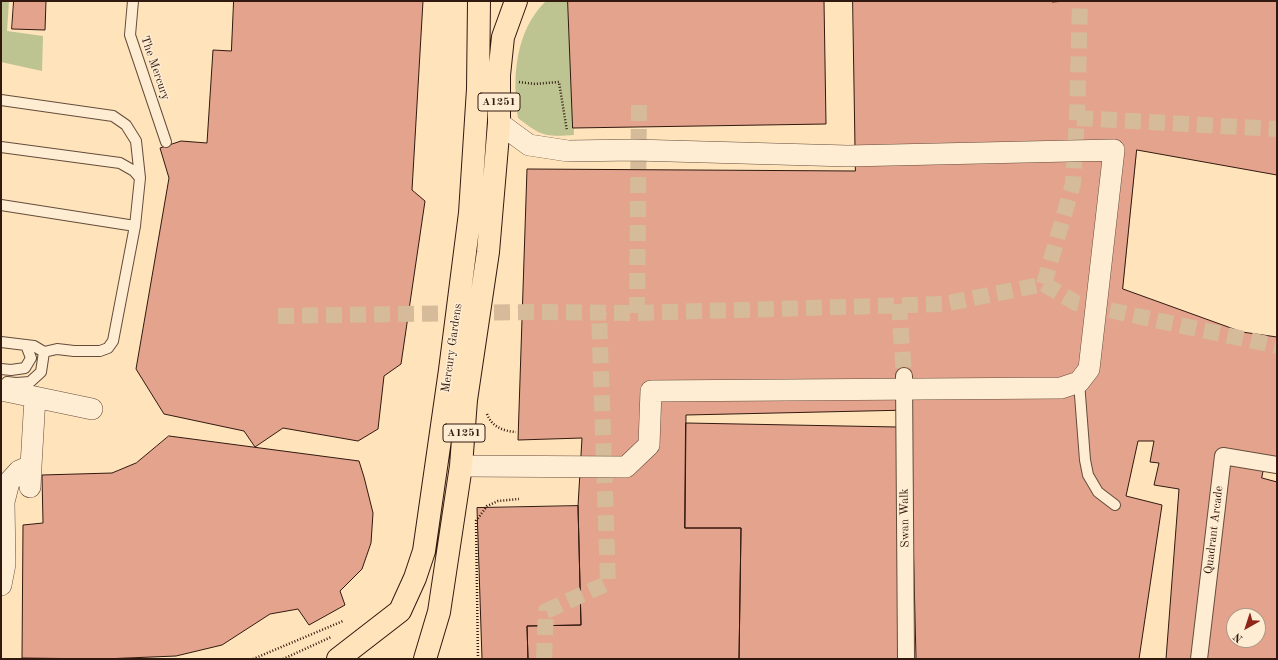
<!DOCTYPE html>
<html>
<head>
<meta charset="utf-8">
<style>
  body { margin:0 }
  #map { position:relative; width:1278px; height:660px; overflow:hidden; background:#fee3bb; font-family:"Old Standard TT",serif }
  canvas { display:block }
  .frame { position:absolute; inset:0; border:2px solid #32190f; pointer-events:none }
  .north { position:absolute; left:1226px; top:608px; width:40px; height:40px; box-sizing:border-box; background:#feedd3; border:1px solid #ac9885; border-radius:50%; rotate:219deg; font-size:11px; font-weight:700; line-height:16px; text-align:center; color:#32190f }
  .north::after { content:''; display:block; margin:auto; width:14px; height:18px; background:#8f2418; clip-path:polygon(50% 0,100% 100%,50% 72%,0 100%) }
</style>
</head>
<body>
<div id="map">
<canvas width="1278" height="660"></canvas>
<div class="frame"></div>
<div class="north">N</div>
</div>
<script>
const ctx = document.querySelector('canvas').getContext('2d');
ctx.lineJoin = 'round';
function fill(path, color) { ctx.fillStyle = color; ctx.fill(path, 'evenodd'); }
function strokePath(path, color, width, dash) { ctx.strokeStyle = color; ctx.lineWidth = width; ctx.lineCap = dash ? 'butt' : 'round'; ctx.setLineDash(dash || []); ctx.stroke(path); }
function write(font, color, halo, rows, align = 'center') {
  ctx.font = font + ' "Old Standard TT",serif'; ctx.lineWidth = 3; ctx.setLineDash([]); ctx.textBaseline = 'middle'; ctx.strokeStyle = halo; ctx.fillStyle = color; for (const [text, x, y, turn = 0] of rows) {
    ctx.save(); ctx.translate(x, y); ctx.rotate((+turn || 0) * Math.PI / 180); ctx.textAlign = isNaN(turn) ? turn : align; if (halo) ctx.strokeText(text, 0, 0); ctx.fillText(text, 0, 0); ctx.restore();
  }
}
fill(new Path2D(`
  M1,1H9L7,31L43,36L42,71L1,62Z
  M546,1H568L574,135C545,137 541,136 518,118C512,78 515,31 546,1Z`), '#bdc492');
const building = new Path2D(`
  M14,1H46L45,30L12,29Z
  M234,1H423L412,190L425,201L401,364L384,376L378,429L358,441L283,428L255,447L244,431L164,414L136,369L169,178L160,148L181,141L207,143L213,50L231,51Z
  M568,1H824L826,124L573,128Z
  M853,1H1052V2L1066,1H1277V659H1166L1179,489L1154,485L1159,463L1150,462L1154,441H1138L1126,496L1162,505L1139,659H916L910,410L686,415L685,528H741L739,659H528L527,626L581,625L578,506L582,438L518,440L527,169L855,171ZM1234,616H1258V640H1234Z
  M1137,150L1277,175V337L1242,332L1123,289Z
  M686,423L897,427L900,659H739L741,528H685Z
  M169,436L359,461L364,477L373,513L371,543L362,569L340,591L345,605L309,625L298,609L270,614L222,645L176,656L103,659L22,658L23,525L43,523L42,475L112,473L136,463Z
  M1265,464L1277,467V482L1262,478Z
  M578,506L581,625L527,626L528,659H482L477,508Z`);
fill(building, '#e3a38d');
strokePath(building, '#32190f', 1);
strokePath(new Path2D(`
  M1077,118L1277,129
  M1044,284L1076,303L1277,346
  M899,304L904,376
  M637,313L639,100
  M278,316L531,312L637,313L944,304L1044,284L1073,184L1077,118L1080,1
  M544,659L546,611L608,583L599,313`), '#d5bb99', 16, [16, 8]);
const service = new Path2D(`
  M133,1L130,35L166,142
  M1,100L113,116L126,125L136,141L140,178
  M1,147L120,163L134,171L140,178L135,226L113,341L108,348L100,351H74L57,349L44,352
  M1,205L135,226
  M1,342L34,346L44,352L41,372L30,382L16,383L7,382
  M1,369L11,370L25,368L31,358L26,345
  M1079,382L1085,460L1088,475L1098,492L1115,505`);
const pedestrian = new Path2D(`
  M904,376L906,659
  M1199,659L1223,456L1277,465`);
const minor = new Path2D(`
  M1,390L92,409
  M31,466L35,397
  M461,466L626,467L649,445L651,391L1061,388L1079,382L1089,369L1114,150L848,156L634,150L568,151L529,145L499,123
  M1,585L5,564L4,502L9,482L19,471L31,466L30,487`);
const primary = new Path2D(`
  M338,659L400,611L415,578L424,551L450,370L470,213L478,89L479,1
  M425,659L439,612L461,466L466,400L488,252L492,205L499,123V75L503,37L516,1`);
strokePath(service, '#654c3a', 12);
strokePath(pedestrian, '#654c3a', 18);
strokePath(minor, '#654c3a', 22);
strokePath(primary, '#32190f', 24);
strokePath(new Path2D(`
  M519,82L535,84L559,82L567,131
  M487,414C492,427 503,431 516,432
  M253,659L343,621
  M283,659L331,637
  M478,659L476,521L487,506L498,501L519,499`), '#32190f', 2.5, [1, 2]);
strokePath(service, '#feedd3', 10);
strokePath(pedestrian, '#feedd3', 16);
strokePath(minor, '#feedd3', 21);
strokePath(primary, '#fee3bb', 22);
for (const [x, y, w] of [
  [499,102,42],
  [464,433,42]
]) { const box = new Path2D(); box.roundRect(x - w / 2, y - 9, w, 18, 3); ctx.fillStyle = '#feedd3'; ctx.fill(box); strokePath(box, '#32190f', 1); }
write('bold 11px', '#32190f', null, [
  ["A1251",499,102],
  ["A1251",464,433]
]);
write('12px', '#32190f', '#feedd3', [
  ["The Mercury",155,68,71],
  ["Mercury Gardens",452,348,-82],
  ["Swan Walk",905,518,-91],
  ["Quadrant Arcade",1214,530,-83]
]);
</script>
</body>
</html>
